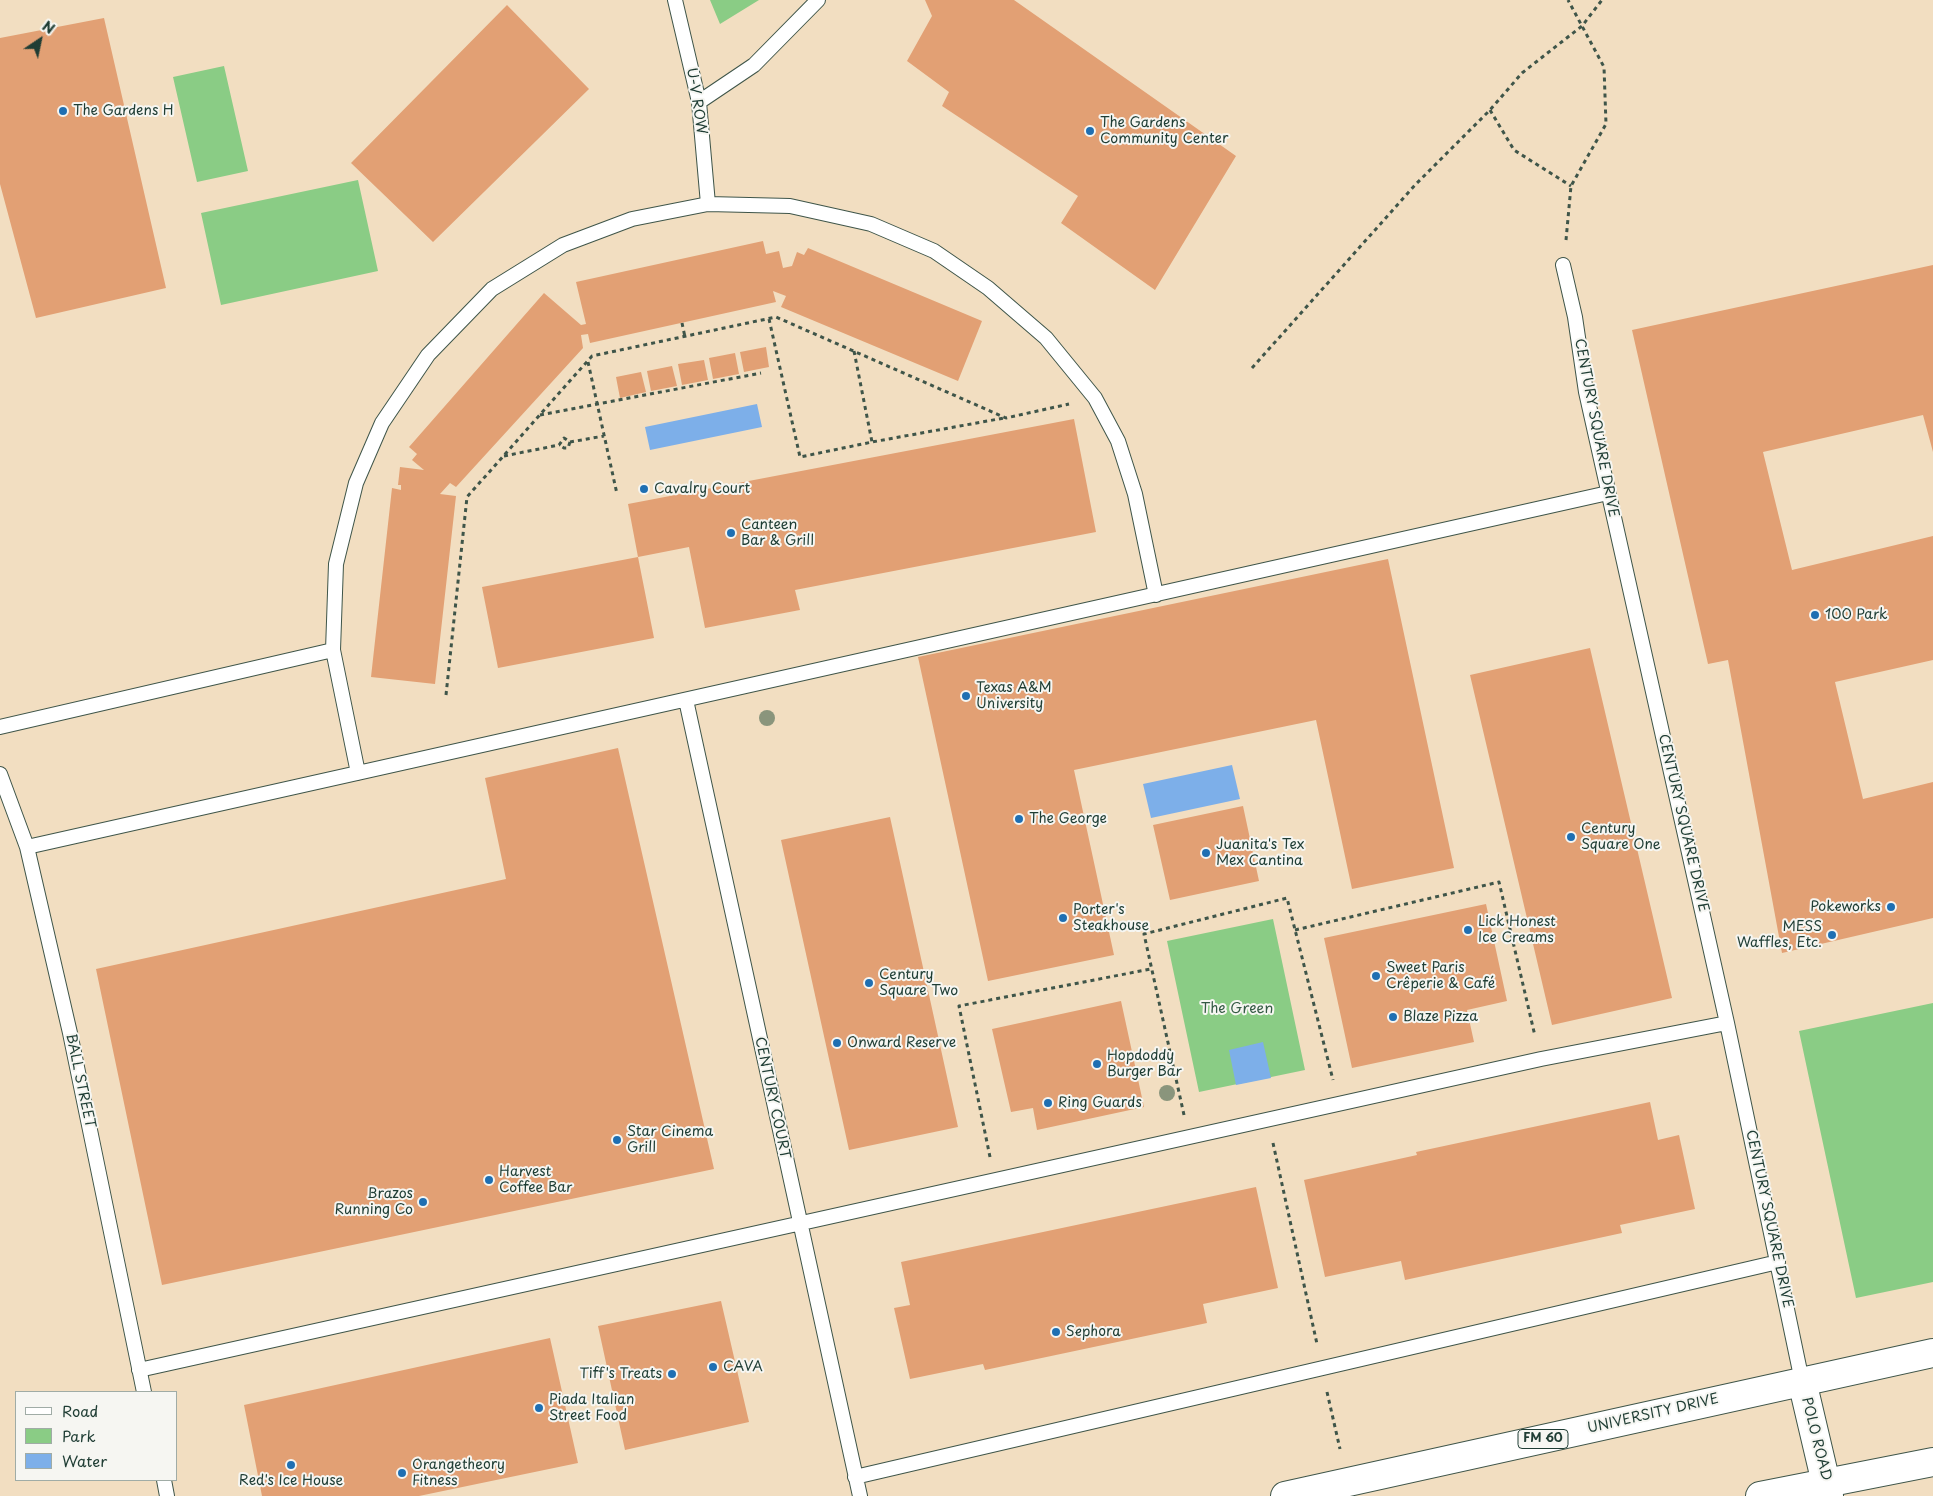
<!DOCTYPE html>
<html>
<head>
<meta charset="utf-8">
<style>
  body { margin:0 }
  #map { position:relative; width:1933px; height:1496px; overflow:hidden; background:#f2dec1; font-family:"Playpen Sans",sans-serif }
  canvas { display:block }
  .legend { position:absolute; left:15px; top:1391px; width:162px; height:90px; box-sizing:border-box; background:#f6f6f2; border:1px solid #a0aca6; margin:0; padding:6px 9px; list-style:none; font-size:15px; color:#1f3d34 }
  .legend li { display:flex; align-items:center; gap:10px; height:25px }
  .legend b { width:25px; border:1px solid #a0aca6 }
  .north { position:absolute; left:15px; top:15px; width:50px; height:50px; -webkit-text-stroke:4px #f6f6f2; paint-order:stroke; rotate:34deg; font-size:14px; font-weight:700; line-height:20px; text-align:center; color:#1f3d34 }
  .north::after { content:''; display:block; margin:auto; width:18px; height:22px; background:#1f3d34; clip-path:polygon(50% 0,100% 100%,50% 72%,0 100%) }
</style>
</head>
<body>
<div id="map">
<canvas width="1933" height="1496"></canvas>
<ul class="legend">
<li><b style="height:6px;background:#fff"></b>Road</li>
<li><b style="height:14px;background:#8acc85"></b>Park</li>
<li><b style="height:14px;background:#7dafe9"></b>Water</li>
</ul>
<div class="north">N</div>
</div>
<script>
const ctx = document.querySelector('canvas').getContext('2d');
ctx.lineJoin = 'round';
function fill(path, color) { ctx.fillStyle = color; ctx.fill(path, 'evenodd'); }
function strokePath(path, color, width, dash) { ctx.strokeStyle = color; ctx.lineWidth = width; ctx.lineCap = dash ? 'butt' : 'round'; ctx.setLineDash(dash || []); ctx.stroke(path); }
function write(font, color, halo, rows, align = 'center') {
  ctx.font = font + ' "Playpen Sans",sans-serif'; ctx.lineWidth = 4; ctx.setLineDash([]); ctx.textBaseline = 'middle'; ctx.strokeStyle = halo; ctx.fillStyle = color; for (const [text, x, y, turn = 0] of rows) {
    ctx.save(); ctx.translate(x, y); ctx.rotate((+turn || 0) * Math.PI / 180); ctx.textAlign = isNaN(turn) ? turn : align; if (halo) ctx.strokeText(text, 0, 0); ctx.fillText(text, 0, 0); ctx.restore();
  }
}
fill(new Path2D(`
  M710,0H759L720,24Z
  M224,66L248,171L197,182L173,77Z
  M358,180L378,271L221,305L201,213Z
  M1273,919L1305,1070L1199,1092L1167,941Z
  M1933,1003V1282L1856,1298L1799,1031Z`), '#8acc85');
fill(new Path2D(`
  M757,404L762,427L650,450L645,427Z
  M1232,765L1240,799L1151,818L1143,784Z
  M1263,1042L1271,1078L1236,1085L1229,1050Z`), '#7dafe9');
fill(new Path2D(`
  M925,0H1014L1236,156L1155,290L1061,223L1078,196L942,106L949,92L907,61L932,16Z
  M507,5L589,89L433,242L351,163Z
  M104,18L166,288L36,318L0,184V38Z
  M763,241L766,254L779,251L783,268L792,266L797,252L804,255L808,248L982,321L958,381L781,307L786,296L773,291L776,302L590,343L588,334L581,335L583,348L456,487L450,483L440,494L456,496L435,684L371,677L392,488L401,490V485H398L400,467L424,470L412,460L417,454L409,447L544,293L581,325L586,324L576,282Z
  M1933,265V452L1923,415L1763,452L1792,570L1933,536V660L1835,682L1863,799L1933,782V918L1782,953L1728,660L1708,664L1632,330Z
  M766,347L769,367L744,372L740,352Z
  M735,353L739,374L713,379L709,358Z
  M704,360L708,380L682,385L678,364Z
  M672,366L677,386L651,391L647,371Z
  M641,372L646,392L620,398L616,377Z
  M1074,419L1096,532L795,590L800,610L705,628L689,547L638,557L654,638L498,668L482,587L638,557L628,504Z
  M1388,559L1454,868L1352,889L1316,720L1074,770L1114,955L988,981L918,657Z
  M1590,648L1672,998L1552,1025L1470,675Z
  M618,748L714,1169L162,1285L96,969L506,879L485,778Z
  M1243,806L1259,881L1170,900L1153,825Z
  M890,817L958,1127L849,1150L781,840Z
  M1486,904L1507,1001L1467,1010L1474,1042L1352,1068L1324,938Z
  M1121,1001L1144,1107L1037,1130L1033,1108L1011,1112L992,1029Z
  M1650,1102L1658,1140L1679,1135L1695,1209L1620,1225L1622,1233L1405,1280L1401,1261L1325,1277L1304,1180L1417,1155L1416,1152Z
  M1256,1187L1278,1288L1203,1304L1207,1323L985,1370L983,1364L910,1379L894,1308L910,1305L901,1262Z
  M721,1301L749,1422L625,1450L598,1326Z
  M550,1338L578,1463L419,1496H262L244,1405Z`), '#e2a074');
const lane = new Path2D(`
  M675,0L699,102L708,204
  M699,102L754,65L818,0
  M1563,265L1575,317L1586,392L1727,1023L1802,1381
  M686,700L860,1496
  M0,727L333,650
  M358,773L333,650L336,564L356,483L382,423L428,355L492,289L563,245L632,219L708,204L790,206L871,224L934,251L988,288L1046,338L1095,398L1118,441L1135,494L1156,595
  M0,774L27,847L70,1033L144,1392
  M27,847L1608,493
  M139,1370L1541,1059L1727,1023
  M855,1477L1778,1262
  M164,1480L167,1496`);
const street = new Path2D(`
  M1802,1381L1829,1496`);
const primary = new Path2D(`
  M1285,1496L1933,1353
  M1760,1496L1933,1462`);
strokePath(lane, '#3f5549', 16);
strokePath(street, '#3f5549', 30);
strokePath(primary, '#3f5549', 30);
strokePath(new Path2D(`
  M1490,110L1514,150L1571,186
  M1566,240L1571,186L1606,124L1604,67L1568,0
  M769,319L800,457L872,442L1004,418
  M682,323L685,337
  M854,351L872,442
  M588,362L617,494
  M1252,368L1416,184L1490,110L1522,73L1582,26L1602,0
  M540,415L761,373
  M570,442L604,436
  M504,456L559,445L564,438L570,442L568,448H564L559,445
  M446,695L467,497L592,356L776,317L1006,418L1069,404
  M1295,930L1499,882L1535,1036
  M1184,1115L1144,934L1287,898L1333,1080
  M1273,1143L1317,1344
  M990,1157L959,1006L1151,969
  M1327,1392L1340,1449`), '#3f5549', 3, [4, 4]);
strokePath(lane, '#fff', 14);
strokePath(street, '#fff', 28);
strokePath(primary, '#fff', 28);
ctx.fillStyle = '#8a957c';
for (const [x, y] of [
  [767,718],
  [1167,1093]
]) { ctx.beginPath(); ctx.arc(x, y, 8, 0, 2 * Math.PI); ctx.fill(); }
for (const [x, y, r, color] of [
  [63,111,5,"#1f6fb2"],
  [1090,131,5,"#1f6fb2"],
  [644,489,5,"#1f6fb2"],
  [731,533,5,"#1f6fb2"],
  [1815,615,5,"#1f6fb2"],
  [966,696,5,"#1f6fb2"],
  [1019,819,5,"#1f6fb2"],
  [1571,837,5,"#1f6fb2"],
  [1206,853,5,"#1f6fb2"],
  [1891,907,5,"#1f6fb2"],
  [1063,918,5,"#1f6fb2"],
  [1468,930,5,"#1f6fb2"],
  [1832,935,5,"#1f6fb2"],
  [1376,976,5,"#1f6fb2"],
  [869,983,5,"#1f6fb2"],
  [1393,1017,5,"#1f6fb2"],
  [837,1043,5,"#1f6fb2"],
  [1097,1064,5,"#1f6fb2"],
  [1048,1103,5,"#1f6fb2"],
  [617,1140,5,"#1f6fb2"],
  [489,1180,5,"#1f6fb2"],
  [423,1202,5,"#1f6fb2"],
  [1056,1332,5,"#1f6fb2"],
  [713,1367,5,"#1f6fb2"],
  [672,1374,5,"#1f6fb2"],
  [539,1408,5,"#1f6fb2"],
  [291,1465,5,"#1f6fb2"],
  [402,1473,5,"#1f6fb2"]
]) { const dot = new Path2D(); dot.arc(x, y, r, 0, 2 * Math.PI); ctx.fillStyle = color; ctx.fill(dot); strokePath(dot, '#f6f6f2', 2); }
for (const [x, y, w] of [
  [1543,1439,50]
]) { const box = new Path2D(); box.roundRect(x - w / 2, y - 9.5, w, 19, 4); ctx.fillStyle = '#f6f6f2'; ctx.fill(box); strokePath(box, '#1f3d34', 1); }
write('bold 12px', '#1f3d34', null, [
  ["FM 60",1543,1439]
]);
write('14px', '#1f3d34', '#f6f6f2', [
  ["U-V ROW",696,101,81],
  ["CENTURY SQUARE DRIVE",1596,428,79],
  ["CENTURY SQUARE DRIVE",1683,823,77],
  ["BALL STREET",80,1081,78],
  ["CENTURY COURT",772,1098,78],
  ["CENTURY SQUARE DRIVE",1769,1219,78],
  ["UNIVERSITY DRIVE",1653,1414,-13],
  ["POLO ROAD",1816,1439,76]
]);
write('14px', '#1f3d34', '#f6f6f2', [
  ["The Gardens H",73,111],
  ["The Gardens",1100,123],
  ["Community Center",1100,139],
  ["Cavalry Court",654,489],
  ["Canteen",741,525],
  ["Bar & Grill",741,541],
  ["100 Park",1825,615],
  ["Texas A&M",976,688],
  ["University",976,704],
  ["The George",1029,819],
  ["Century",1581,829],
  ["Square One",1581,845],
  ["Juanita's Tex",1216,845],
  ["Mex Cantina",1216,861],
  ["Pokeworks",1881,907,"right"],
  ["Porter's",1073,910],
  ["Steakhouse",1073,926],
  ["Lick Honest",1478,922],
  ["Ice Creams",1478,938],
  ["MESS",1822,927,"right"],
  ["Waffles, Etc.",1822,943,"right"],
  ["Sweet Paris",1386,968],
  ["Crêperie & Café",1386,984],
  ["Century",879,975],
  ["Square Two",879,991],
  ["Blaze Pizza",1403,1017],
  ["Onward Reserve",847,1043],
  ["Hopdoddy",1107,1056],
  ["Burger Bar",1107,1072],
  ["Ring Guards",1058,1103],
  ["Star Cinema",627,1132],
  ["Grill",627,1148],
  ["Harvest",499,1172],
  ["Coffee Bar",499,1188],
  ["Brazos",413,1194,"right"],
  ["Running Co",413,1210,"right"],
  ["Sephora",1066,1332],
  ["CAVA",723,1367],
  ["Tiff's Treats",662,1374,"right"],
  ["Piada Italian",549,1400],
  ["Street Food",549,1416],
  ["Orangetheory",412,1465],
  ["Fitness",412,1481],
  ["Red's Ice House",291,1481,"center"]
], 'left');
write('14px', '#345a44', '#f6f6f2', [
  ["The Green",1237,1009]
]);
</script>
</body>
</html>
